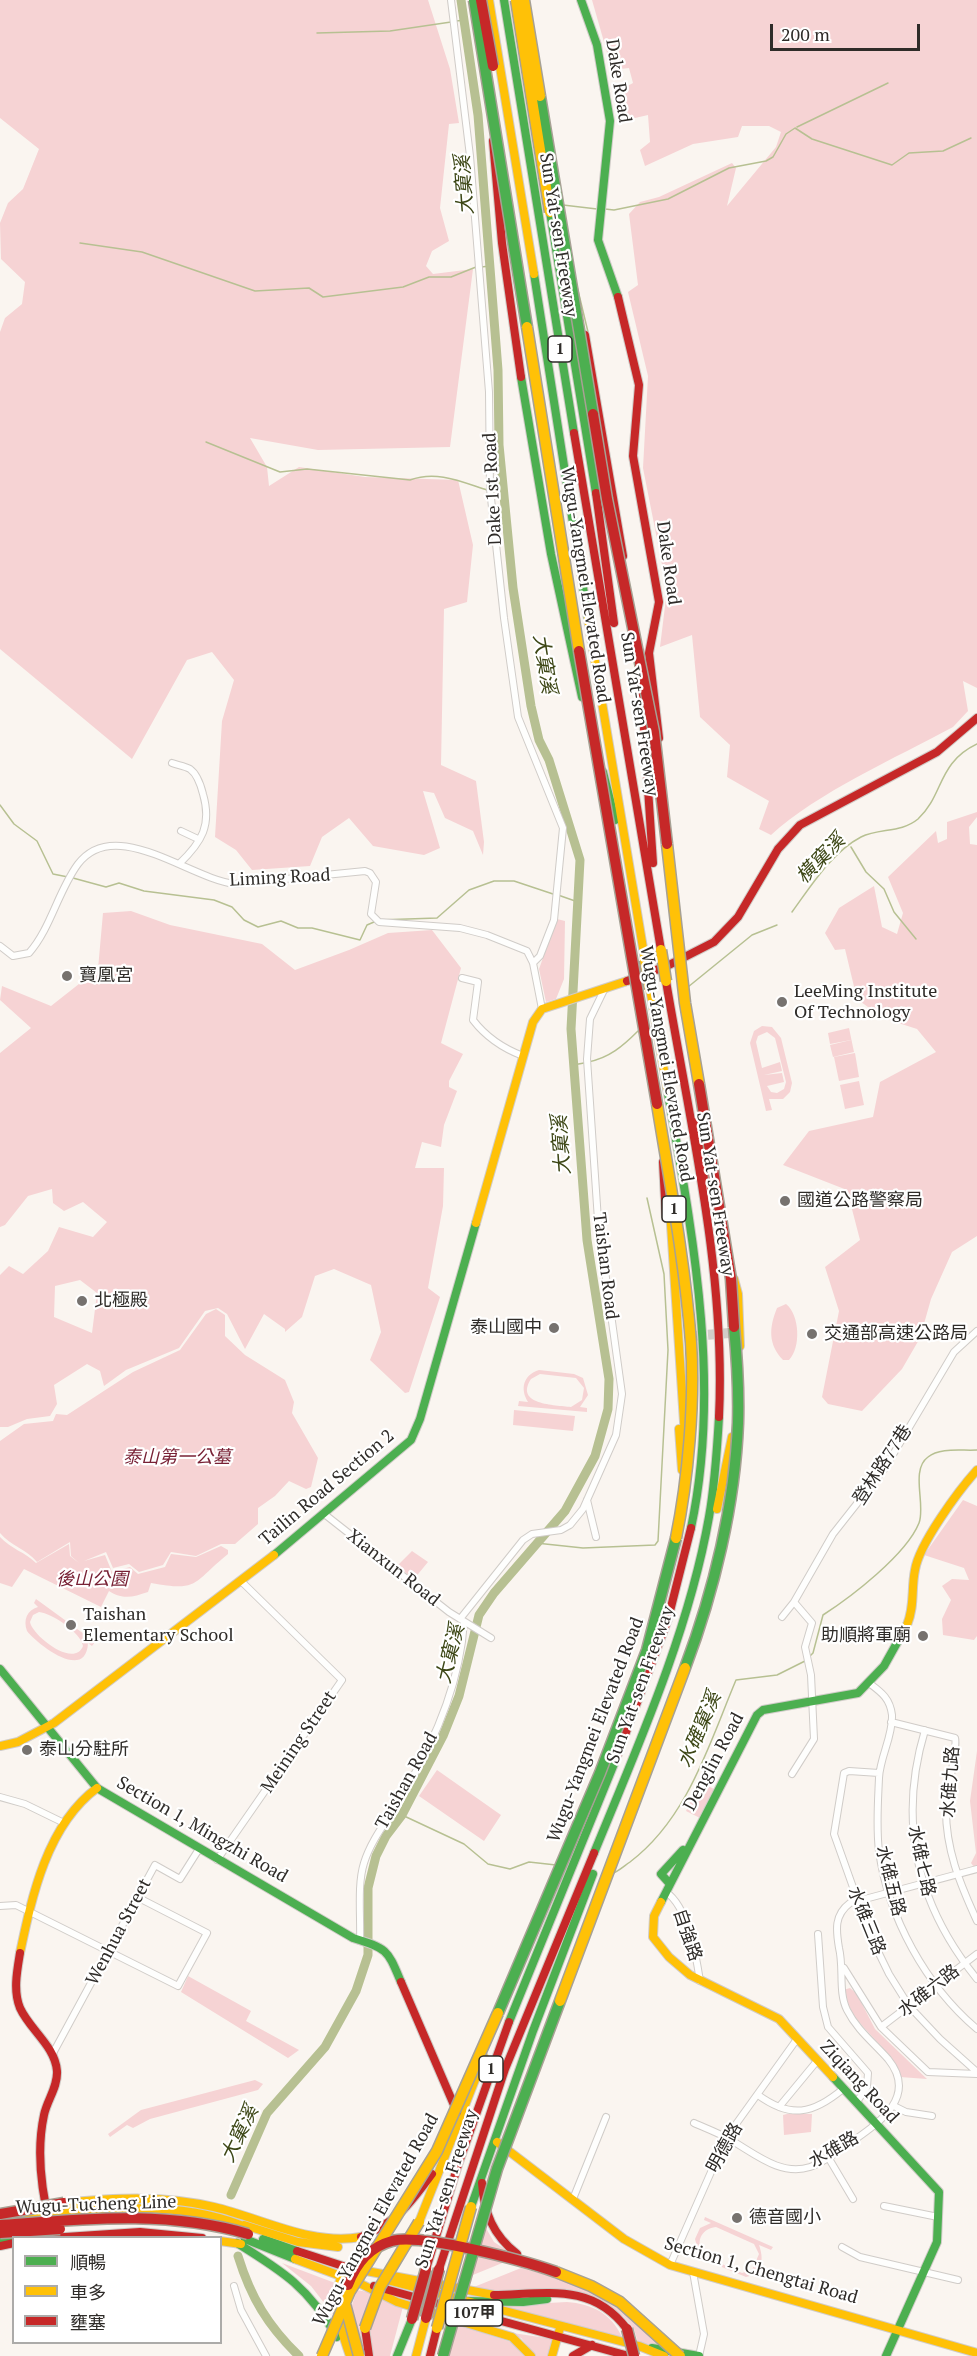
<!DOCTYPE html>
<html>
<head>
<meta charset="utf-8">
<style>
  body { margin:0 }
  #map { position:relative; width:977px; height:2356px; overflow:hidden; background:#faf5f0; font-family:"PT Serif","Noto Sans TC",serif }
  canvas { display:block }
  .legend { position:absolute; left:12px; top:2236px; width:210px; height:108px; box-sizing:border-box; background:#fff; border:2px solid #acaba9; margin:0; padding:8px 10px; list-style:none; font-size:18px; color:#2f2c29 }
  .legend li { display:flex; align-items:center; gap:12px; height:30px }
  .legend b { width:30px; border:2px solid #acaba9 }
  .scale { position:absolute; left:770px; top:24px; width:150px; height:27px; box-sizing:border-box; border:3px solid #2f2c29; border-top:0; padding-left:8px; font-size:18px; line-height:21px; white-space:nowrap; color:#2f2c29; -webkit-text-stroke:4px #fff; paint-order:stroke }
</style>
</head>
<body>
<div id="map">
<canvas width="977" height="2356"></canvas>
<ul class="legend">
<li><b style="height:8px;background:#4caf50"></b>順暢</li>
<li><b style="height:8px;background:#ffc107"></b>車多</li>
<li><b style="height:8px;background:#c62828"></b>壅塞</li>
</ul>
<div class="scale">200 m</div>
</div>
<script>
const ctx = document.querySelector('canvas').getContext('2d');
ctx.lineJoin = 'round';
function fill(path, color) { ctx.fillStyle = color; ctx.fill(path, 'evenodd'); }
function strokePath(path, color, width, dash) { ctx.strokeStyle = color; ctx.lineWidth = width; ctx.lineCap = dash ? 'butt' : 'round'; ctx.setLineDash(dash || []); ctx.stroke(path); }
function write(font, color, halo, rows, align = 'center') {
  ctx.font = font + ' "PT Serif","Noto Sans TC",serif'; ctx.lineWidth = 4.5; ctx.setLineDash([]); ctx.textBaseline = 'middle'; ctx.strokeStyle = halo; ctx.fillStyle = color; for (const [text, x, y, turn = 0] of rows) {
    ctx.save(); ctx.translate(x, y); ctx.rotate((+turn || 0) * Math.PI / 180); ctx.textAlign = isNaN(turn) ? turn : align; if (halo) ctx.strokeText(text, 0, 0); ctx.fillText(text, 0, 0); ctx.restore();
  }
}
fill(new Path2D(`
  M0,0H428L450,69L459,123L449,124L440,208L449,241L432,251L426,266L433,274L473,269L450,447L318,450L250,438L267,467L269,486L299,467L365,477L458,480L473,545L467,602L444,609L441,765L476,781L484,842L483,855L473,831L445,818L434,793L423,791L440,848L424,855L373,846L349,818L322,837L310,866L252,870L236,850L215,837L222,721L234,680L212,652L187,660L132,759L0,649V332L5,318L22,304L25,282L1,259L0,223L8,203L23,189L39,149L0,118Z
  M592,0H977V688L963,681L968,711L953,727C896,758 818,792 771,835L759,829L769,801L727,777L730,745L700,717L692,635L660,647L667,590L643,468L648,376L628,292L638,285L629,214L640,202L659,197L732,163L736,168L727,206L776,147L781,132L769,126H742L738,137L693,144L645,166L640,150L650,142L648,115L622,121L616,92L633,83L629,68L612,70Z
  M977,812V817L969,827L970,844L977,845V1236L952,1252L931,1299L920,1338L902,1369L862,1411L828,1404L822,1397L839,1311L825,1267L860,1240L847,1190L783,1165L809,1131L873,1117L880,1082L936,1052L917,1029L883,1018L857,999L845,949L835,950L825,933L839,908L874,886L882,927L897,934L903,913L888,877L936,831L938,843L947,839V822Z
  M131,911L170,925L262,944L295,970L349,950L388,933L432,930L461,968L441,1043L463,1054L449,1081V1087L457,1091L444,1125L441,1147L422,1142L415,1168H444L443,1206L428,1288L440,1297L409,1392L405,1393L370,1360L381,1332L371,1285L334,1269L315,1276L302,1317L285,1332V1329L264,1314L245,1349L227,1314L218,1308L205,1311L179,1348L126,1370L104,1386L100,1371L87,1364L54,1385L57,1404L50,1416L27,1419L8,1427H0V1275L9,1266L23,1274L48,1251L59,1227L93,1237L107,1222L83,1202L64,1211L53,1203L52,1189L28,1196L5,1225L0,1227V1053L31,1028L0,1000L2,986L51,1006L98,969L103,913ZM80,1280L97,1293L92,1333L54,1317L55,1286Z
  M557,919L565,921L564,979L556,999L546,1002L539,969Z
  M762,1026L772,1027L781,1038L792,1083L790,1092L783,1099H769L772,1110L766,1111L750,1043L754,1031ZM767,1032L775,1038L786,1082L784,1089L777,1093L771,1092L767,1086L784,1082L782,1073L764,1075L782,1071L780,1062L762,1068L756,1042L758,1036Z
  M849,1028L854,1052L833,1057L830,1045L851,1040L830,1044L828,1033Z
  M855,1053L859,1077L839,1081L834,1057Z
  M859,1081L864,1105L845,1109L840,1085Z
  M786,1304C800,1315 801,1348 789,1360H783C768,1344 769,1328 777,1308Z
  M216,1309L225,1315V1336L245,1355L285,1380L294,1402L292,1413L318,1458L311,1487L306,1489L289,1481L275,1496L258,1508V1524L235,1544H221L196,1556L171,1552L163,1565L139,1572L129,1564L113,1568L106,1552L84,1561L105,1555L112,1572L130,1567L138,1574L165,1567L171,1554L196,1557L221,1546L228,1550V1554C192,1583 200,1592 151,1583L148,1592C133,1597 123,1600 109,1591L101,1607L24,1569L12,1587L0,1583V1537C11,1549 25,1552 36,1563L69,1544L70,1556L79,1563L71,1556L70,1542L37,1562C26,1549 11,1546 0,1533V1441L24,1424L53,1421L56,1414L67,1415L133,1372L180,1350L206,1314Z
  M539,1370L574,1374L583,1378L588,1395L580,1407L587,1408V1412L518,1406L519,1401L528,1402C520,1389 523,1375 539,1370ZM540,1374L576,1378L584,1388L582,1400L571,1407C555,1405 514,1405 531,1379Z
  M514,1410L575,1416L573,1431L513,1425Z
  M963,1500L977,1506V1636L974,1640L943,1635L942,1619L951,1600L942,1586L952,1579L969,1580L964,1568L924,1555Z
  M412,1551L428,1562L414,1579L397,1566Z
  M36,1599L95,1642L92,1646L88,1643C86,1682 38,1645 27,1631C23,1620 27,1610 38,1607L34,1603ZM39,1612C52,1613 81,1633 83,1646C74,1669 32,1635 30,1622L33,1615Z
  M977,1751V1871L971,1863L976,1853L970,1801Z
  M437,1770L501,1815L484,1841L419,1796Z
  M700,1782L714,1789L700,1818L686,1811Z
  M188,1976L251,2011L246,2021L299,2050L288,2058L181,1992Z
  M850,1988L857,1994L875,2029L927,2079L900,2077C889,2042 852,2029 843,1990Z
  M255,2080L263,2084L258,2090L150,2119L133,2128L127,2125L110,2137L108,2134L141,2110Z
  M787,2114H812L811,2132L784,2135L783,2115Z
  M705,2217L773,2247L771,2250L759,2245C764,2259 763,2273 746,2277L700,2258L695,2239L700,2228L711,2223L704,2220ZM716,2227L754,2244L759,2254L752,2270L742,2273L704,2256C695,2243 700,2229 716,2227Z
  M483,2223L494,2242L517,2257L468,2277Z
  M282,2263L335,2283V2317L311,2286Z
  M521,2268L576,2283L604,2295L667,2348L638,2343L634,2329L623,2316L566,2289L501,2291L469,2289Z
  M357,2290L405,2299L390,2356H364L350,2311Z
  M567,2302C592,2304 611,2313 622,2337L491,2306Z
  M455,2324L511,2342L524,2356H448Z
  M499,2331L553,2339L548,2356H536L521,2338Z`), '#f6d3d4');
strokePath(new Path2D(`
  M456,21L465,20
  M317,33L390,31L451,22
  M797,127L888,83
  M563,205L597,209
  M605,209L614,210L668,199L729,168L766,161L773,157L786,134L795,128L812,139L892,165L909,153L943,151L971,138
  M80,243L142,252L255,291L309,288L323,297L403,287L429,277H451L476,267
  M481,267L490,266
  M576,282L588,332
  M206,442L280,472L307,469L410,480C437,470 462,482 487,490
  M492,490L504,492
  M0,805L14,824L37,841L53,874L68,877
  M851,847L866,872L884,889L894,912L916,939
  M73,878L106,887L119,883L144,891L214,900L232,907L244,920L258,927L281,921L298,928H312L360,940L367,925L374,922
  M558,895L578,902
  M792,912C811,886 832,852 861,837C880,828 901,833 918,819C944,795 937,763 977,744
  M378,920L437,918L469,890L494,881H514L553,894
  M688,987L752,935L777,925
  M588,1062C609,1058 623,1046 638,1031
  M573,1065L584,1063
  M536,1543L583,1548L655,1545L658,1541L668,1350L664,1274L647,1198
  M809,1657L813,1653L823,1615C851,1597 906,1555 919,1523C926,1505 910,1470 928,1457C940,1447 962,1451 977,1450
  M402,1815L464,1844L488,1864L510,1869L529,1862L556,1865
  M611,1874C618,1872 624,1866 630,1862C688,1818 709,1744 736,1680L777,1675L805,1661`), '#b7c092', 1.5);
strokePath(new Path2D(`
  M231,2195L267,2113L325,2047L356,1991L368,1955V1888L376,1856L386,1836L402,1815L443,1736L459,1696L479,1615L494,1593L565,1511L595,1456L608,1409L609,1379L587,1240L571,1029L580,860L549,760L539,740L531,706L513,588L499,445L498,370L478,115L461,0
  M238,2256C251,2298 268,2326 299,2356`), '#b7c092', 9);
strokePath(new Path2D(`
  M693,1336L730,1333`), '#d1cdc8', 10, [10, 5]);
const street = new Path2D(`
  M451,0L470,156L489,392L490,489L504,618L518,717L563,828L554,920L540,956L533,963
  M172,763C177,765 185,766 190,769C197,774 201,786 203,794C212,825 202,842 179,864
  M181,831L198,839
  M0,946L13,956L29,953C51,928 58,891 78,864C115,815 190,879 235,884L365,871L370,873L376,882L371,914L379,922L460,928L487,935L527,951L533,963L542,1009
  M462,978L478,982L473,1020C486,1037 502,1048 523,1056
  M587,1500L596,1537
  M323,1513L449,1612L491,1638
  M782,1617L794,1602L833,1534L885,1468L954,1352L977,1331
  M460,1619L523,1540L532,1534L561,1530L570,1525L583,1509L616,1435L622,1394L598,1220L587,1059L590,1019L605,988
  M869,1683C881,1692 890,1698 892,1715C893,1736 880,1757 879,1778C878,1802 876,1827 879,1851C888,1917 926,1986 977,2029
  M891,1722L955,1738C958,1746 947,1792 946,1806C945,1848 960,1884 977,1921
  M925,1730C897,1823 917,1905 977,1979
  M879,1773L849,1771L844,1773L834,1834L870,1935L889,1974L909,2006L940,2039L977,2072
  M792,1774L814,1739L811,1675L805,1647L812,1623L794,1602
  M0,1797L25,1804L64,1823
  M217,1860L342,1680L242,1582
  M666,1892C688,1907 696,1955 700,1981
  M0,1906L16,1905L178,1986L207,1933L137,1897
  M818,1934L823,2007L828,2027L868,2073L867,2087L856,2103
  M360,1941C361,1917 357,1885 364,1863C372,1837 391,1816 404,1792C435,1741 460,1682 464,1622
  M844,1968L881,2027L928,2072L977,2074
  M881,2027L977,1954
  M52,2055L155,1865L180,1879L199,1849
  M758,2095C791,2119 813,2114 843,2089
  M894,2106L906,2112L932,2116
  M779,2107L817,2061
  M694,2123C705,2128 716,2132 727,2138C752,2151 779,2177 810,2167C825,2162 840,2150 853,2141C880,2122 918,2096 888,2059C874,2043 857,2030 847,2010C838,1992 844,1968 839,1948C836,1930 834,1915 850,1903L977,1869
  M828,2157L853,2199
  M573,2199L606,2117
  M884,2206L938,2217
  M842,2247L860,2257L958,2280
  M670,2265L726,2138L797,2039
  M693,2272L704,2334L699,2356
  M234,2286L241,2310L266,2356`);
const fast = new Path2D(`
  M504,0L574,433
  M581,0L597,45L610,121L598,240L618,297
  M550,212L596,493
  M534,274L588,619
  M521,377L551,554L582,697
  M603,772L615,820
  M667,1088C692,1231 722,1383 691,1528
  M274,1555L411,1440L420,1419L476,1223
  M0,1669L97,1788L353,1938C388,1949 387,1949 401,1982
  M594,1853C638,1746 689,1631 709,1517C715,1484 717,1451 719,1417
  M670,1884L661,1874L683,1850
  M661,1902L757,1715L763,1710L858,1693L884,1666L907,1625
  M509,2022L616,1759
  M833,2077L939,2192L937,2242L886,2356
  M471,2207L533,2031L593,1874
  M0,2238H15
  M245,2239L295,2259
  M263,2239L297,2251
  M237,2243C284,2272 309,2288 337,2337
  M462,2301L523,2302L547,2299
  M652,2348L699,2356
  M397,2356L412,2319`);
const slow = new Path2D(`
  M489,0L534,274
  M588,619L645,960
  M650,989L667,1088
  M670,1210L685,1437
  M476,1223L533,1022L542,1009L627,981
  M734,1279L738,1294L740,1346
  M679,1429L682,1470
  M717,1509L732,1437
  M907,1625C915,1606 911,1589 915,1570C919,1544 959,1490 977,1470
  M0,1746L18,1742L54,1723L274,1555
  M661,1902L654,1916L653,1937L669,1957L690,1975L779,2019L833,2077
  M20,1953C32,1896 47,1825 97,1788
  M497,2142L624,2239L670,2265L977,2353
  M64,2203C114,2198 165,2195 214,2207C261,2218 311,2246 361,2237
  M27,2213C101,2210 179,2198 248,2228
  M419,2222L484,2057
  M244,2225L298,2242L338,2247
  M33,2232L53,2237
  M220,2241L241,2244
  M295,2259L346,2278
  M383,2279L639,2346L664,2356
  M355,2281L397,2302L512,2337L531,2356
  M350,2356C339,2325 330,2298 345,2267L494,2295
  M416,2356L426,2318
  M552,2356L560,2328`);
const jam = new Path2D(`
  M493,141L502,243L521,377
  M618,297L639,385L633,456L659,602L649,653L659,738
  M585,335L623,556
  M574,433L661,950
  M596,493L614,623
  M641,684L653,863
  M627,981L669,965L714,942L738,917L778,849L800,825L937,752L977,718
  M666,981C690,1124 726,1272 719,1417
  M694,1122L712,1191
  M663,1162L666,1218
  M616,1759L668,1619L691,1528
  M20,1953C17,1971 13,1991 20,2008C30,2030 55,2046 57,2071C58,2087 47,2100 44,2115C36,2152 41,2189 50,2225
  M401,1982L457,2112
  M482,2183C484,2213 493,2235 517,2254
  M361,2237C396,2223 410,2204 432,2174
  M50,2238L140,2232L202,2238
  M0,2246L14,2243
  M297,2251L349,2268
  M426,2269L458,2165L509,2022
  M439,2269L505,2069L594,1853
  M374,2286L629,2356
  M494,2295C546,2294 592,2282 627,2329
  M365,2328L369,2356
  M430,2356L437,2328
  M573,2356L592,2345`);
strokePath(street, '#d0ccc8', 8);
strokePath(fast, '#d0ccc8', 10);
strokePath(slow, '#d0ccc8', 10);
strokePath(jam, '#d0ccc8', 10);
strokePath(street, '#fefefd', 6);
strokePath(fast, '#4caf50', 8);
strokePath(slow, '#ffc107', 8);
strokePath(jam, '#c62828', 8);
const fastBridge = new Path2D(`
  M474,0L527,327
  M540,96L593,414
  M685,1668C714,1591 735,1504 738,1423C739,1391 737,1358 734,1327
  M498,2013L600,1773L647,1650L676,1538
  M443,2356L497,2169L560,2001`);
const slowBridge = new Path2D(`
  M516,0L550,212
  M524,0L540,96
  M527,327L579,651
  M667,844L685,1003L699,1084
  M661,950L666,981
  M645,960L650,989
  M657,1104C670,1183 685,1263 691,1343C695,1402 688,1479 676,1538
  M560,2001L685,1668
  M556,2272L591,2286L620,2302L680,2356
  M345,2304L359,2356
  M365,2328L380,2287L419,2222
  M437,2328L471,2207
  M322,2356L350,2291L437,2151L498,2013`);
const jamBridge = new Path2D(`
  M481,0L493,66
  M593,414L607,499L654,732L667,844
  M579,651L657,1104
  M699,1084L731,1279L734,1327
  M0,2214L64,2203
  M0,2225C84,2219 166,2210 248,2234
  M0,2233L60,2229
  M348,2285C356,2264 369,2247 392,2241C421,2233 525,2261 556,2272
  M426,2318L439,2269
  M412,2319L426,2269
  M627,2329L634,2356`);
strokePath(fastBridge, '#a7a194', 13, []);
strokePath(slowBridge, '#a7a194', 13, []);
strokePath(jamBridge, '#a7a194', 13, []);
strokePath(fastBridge, '#4caf50', 10);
strokePath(slowBridge, '#ffc107', 10);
strokePath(jamBridge, '#c62828', 10);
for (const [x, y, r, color] of [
  [67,976,6,"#76726f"],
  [782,1002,6,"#76726f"],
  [785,1201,6,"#76726f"],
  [82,1301,6,"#76726f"],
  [554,1328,6,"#76726f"],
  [812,1334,6,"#76726f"],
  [71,1625,6,"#76726f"],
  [923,1636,6,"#76726f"],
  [27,1750,6,"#76726f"],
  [737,2218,6,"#76726f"]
]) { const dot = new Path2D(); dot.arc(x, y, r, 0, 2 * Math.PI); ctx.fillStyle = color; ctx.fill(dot); strokePath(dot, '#fff', 2); }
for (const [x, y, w] of [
  [560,349,24],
  [674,1209,24],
  [491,2069,24],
  [474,2313,57]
]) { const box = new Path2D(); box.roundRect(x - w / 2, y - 13, w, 26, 4.5); ctx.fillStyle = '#fff'; ctx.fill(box); strokePath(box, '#2f2c29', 1.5); }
write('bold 16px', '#2f2c29', null, [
  ["1",560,349],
  ["1",674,1209],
  ["1",491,2069],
  ["107甲",474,2313]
]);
write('18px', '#2f2c29', '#fff', [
  ["Dake Road",618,81,81],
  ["Sun Yat-sen Freeway",558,235,81],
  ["Dake 1st Road",493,489,-93],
  ["Dake Road",668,563,82],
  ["Wugu-Yangmei Elevated Road",585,585,81],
  ["Sun Yat-sen Freeway",639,714,81],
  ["Liming Road",280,878,-3],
  ["Wugu-Yangmei Elevated Road",666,1064,80],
  ["Sun Yat-sen Freeway",715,1194,81],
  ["Taishan Road",605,1266,83],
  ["登林路77巷",883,1465,-57],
  ["Tailin Road Section 2",327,1488,-40],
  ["Xianxun Road",393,1568,38],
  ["Sun Yat-sen Freeway",641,1685,-70],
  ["Wugu-Yangmei Elevated Road",596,1730,-69],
  ["Meining Street",299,1742,-56],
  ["Denglin Road",714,1762,-62],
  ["Taishan Road",407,1781,-61],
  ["水碓九路",951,1782,-86],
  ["Section 1, Mingzhi Road",202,1830,30],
  ["水碓七路",921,1861,78],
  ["水碓五路",890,1881,76],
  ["水碓三路",866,1921,68],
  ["Wenhua Street",119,1932,-62],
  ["自強路",687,1935,71],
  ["水碓六路",929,1991,-38],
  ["Ziqiang Road",859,2082,47],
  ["明德路",725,2148,-61],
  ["水碓路",834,2150,-30],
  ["Sun Yat-sen Freeway",447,2189,-72],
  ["Wugu-Tucheng Line",96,2205,-2],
  ["Wugu-Yangmei Elevated Road",376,2220,-61],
  ["Section 1, Chengtai Road",761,2271,16]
]);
write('18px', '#2f2c29', '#fff', [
  ["寶凰宮",79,976],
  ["LeeMing Institute",794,992],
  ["Of Technology",794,1013],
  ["國道公路警察局",797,1201],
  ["北極殿",94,1301],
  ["泰山國中",542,1328,"right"],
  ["交通部高速公路局",824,1334],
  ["Taishan",83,1615],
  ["Elementary School",83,1636],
  ["助順將軍廟",911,1636,"right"],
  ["泰山分駐所",39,1750],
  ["德音國小",749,2218]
], 'left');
write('italic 18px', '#782135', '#fff', [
  ["泰山第一公墓",177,1458],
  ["後山公園",92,1580]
]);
write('italic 20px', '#3d4716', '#fff', [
  ["大窠溪",465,185,-94],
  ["大窠溪",544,664,81],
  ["橫窠溪",821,859,-46],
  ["大窠溪",562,1145,-94],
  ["大窠溪",451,1654,-76],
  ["水確窠溪",700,1730,-67],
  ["大窠溪",240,2134,-64]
]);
</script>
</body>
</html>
